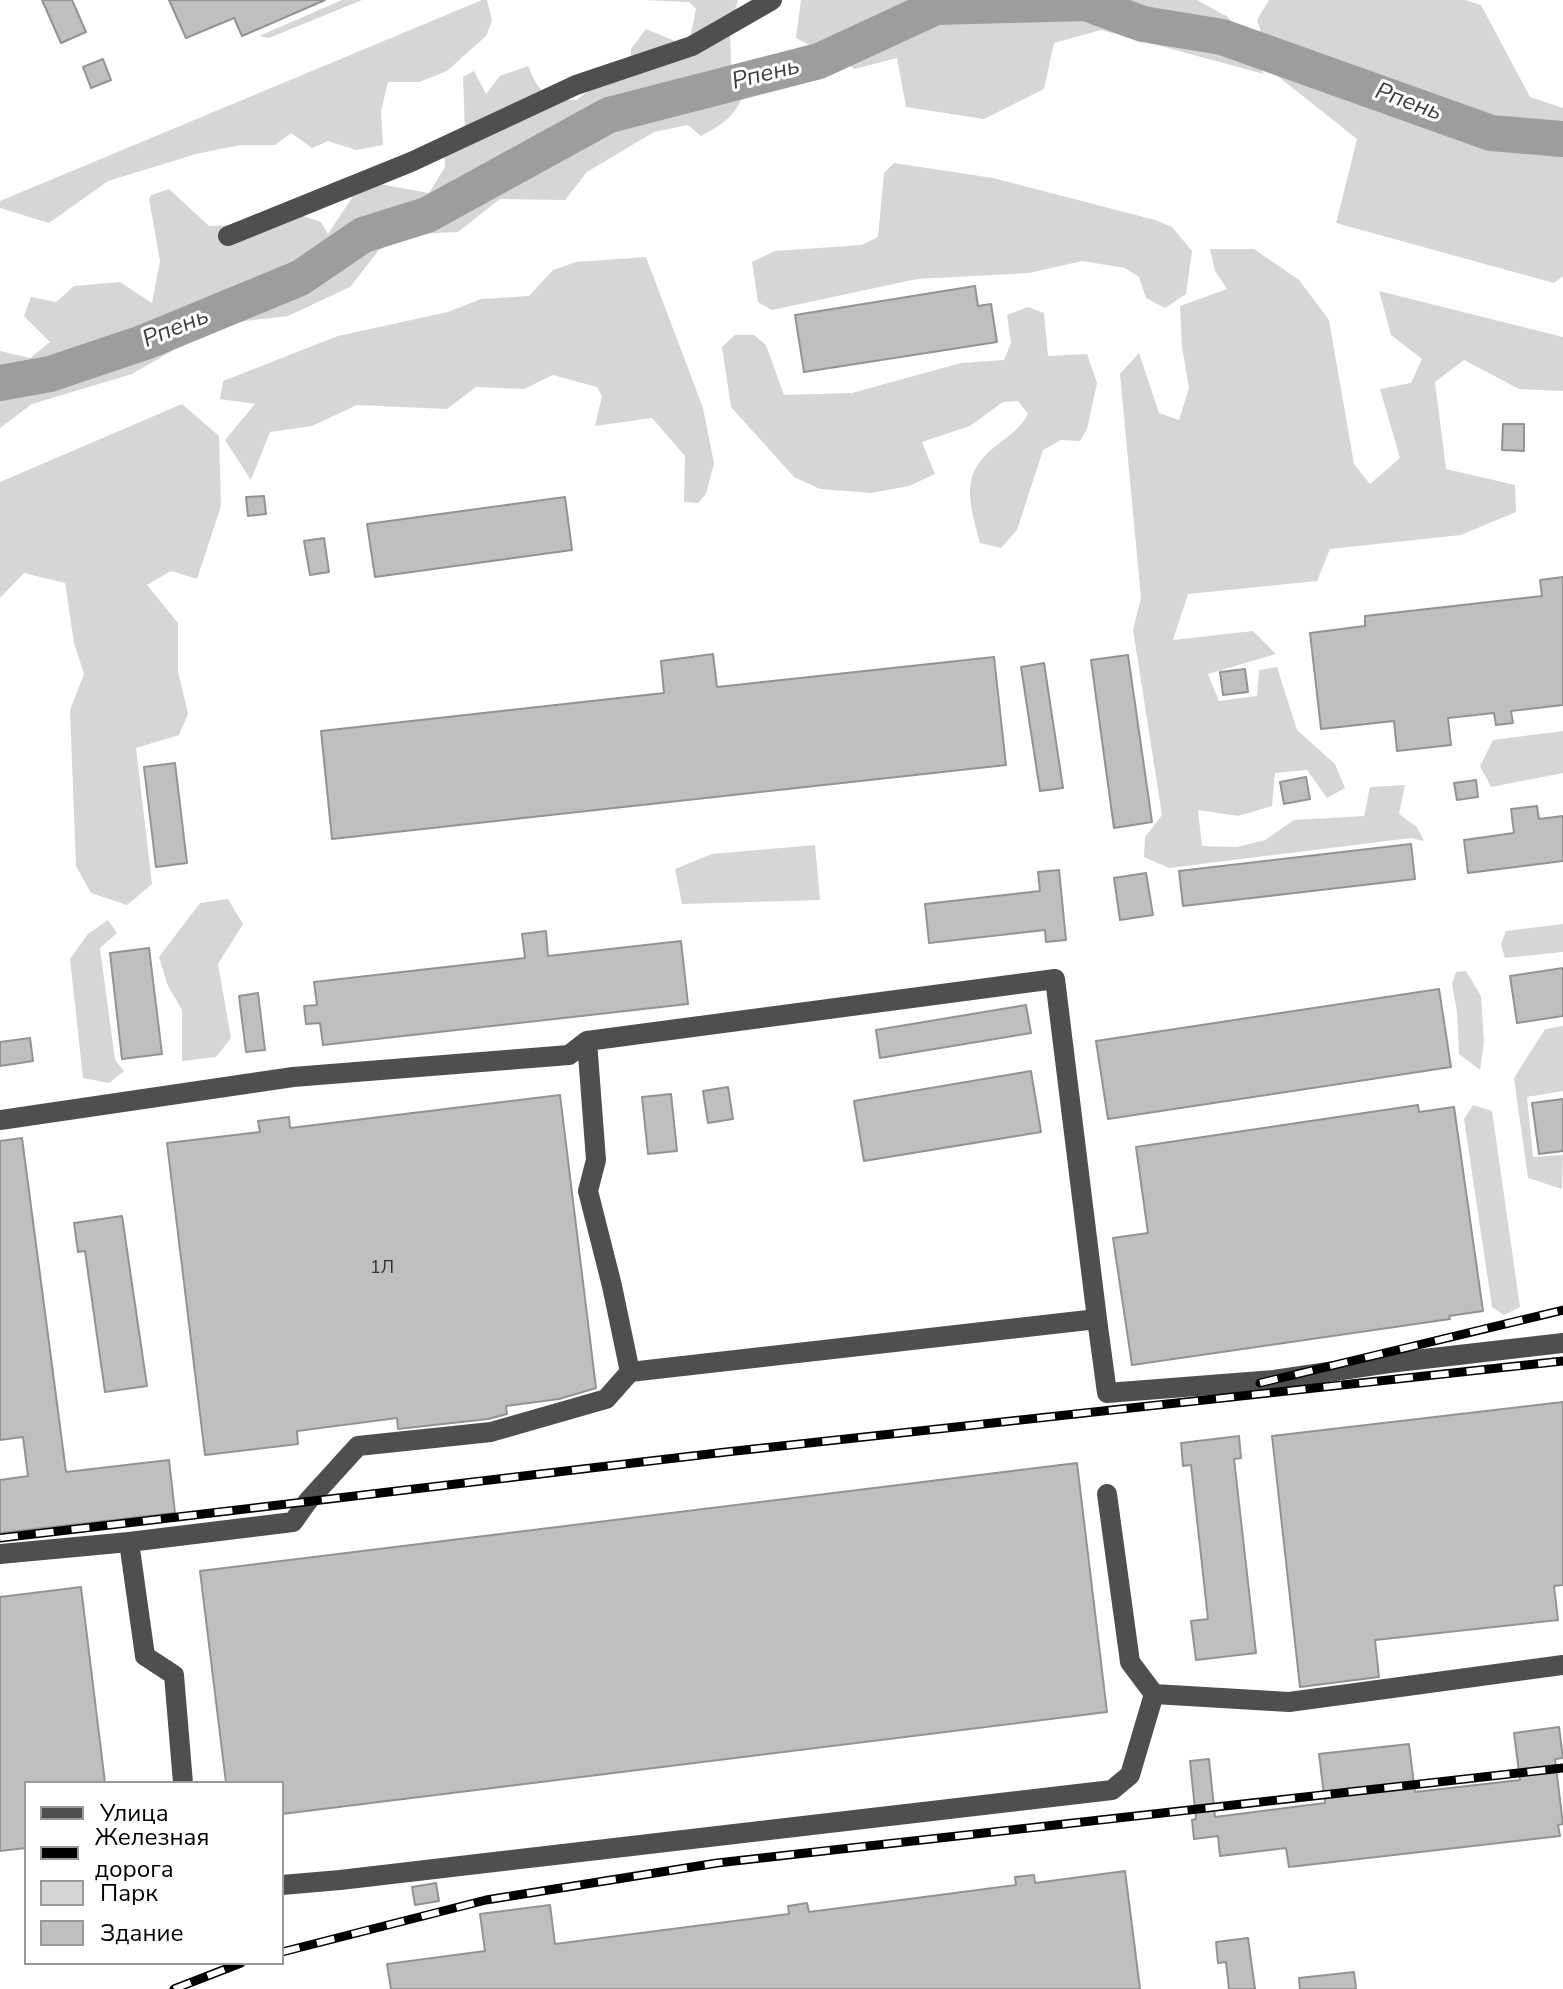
<!DOCTYPE html>
<html>
<head>
<meta charset="utf-8">
<style>
  body { margin:0 }
  #map { position:relative; width:1563px; height:1989px; overflow:hidden; background:#fff; font-family:"Nunito Sans",sans-serif }
  canvas { display:block }
  .legend { position:absolute; left:24px; top:1781px; width:260px; height:184px; box-sizing:border-box; background:#fff; border:2px solid #999; margin:0; padding:10px 14px; list-style:none; font-size:24px; color:#000 }
  .legend li { display:flex; align-items:center; gap:16px; height:40px }
  .legend b { width:40px; border:2px solid #999 }
</style>
</head>
<body>
<div id="map">
<canvas width="1563" height="1989"></canvas>
<ul class="legend">
<li><b style="height:10px;background:#4f4f4f"></b>Улица</li>
<li><b style="height:10px;background:#000"></b>Железная дорога</li>
<li><b style="height:22px;background:#d6d6d6"></b>Парк</li>
<li><b style="height:22px;background:#bfbfbf"></b>Здание</li>
</ul>
</div>
<script>
const ctx = document.querySelector('canvas').getContext('2d');
ctx.lineJoin = 'round';
function fill(path, color) { ctx.fillStyle = color; ctx.fill(path, 'evenodd'); }
function strokePath(path, color, width, dash) { ctx.strokeStyle = color; ctx.lineWidth = width; ctx.lineCap = dash ? 'butt' : 'round'; ctx.setLineDash(dash || []); ctx.stroke(path); }
function write(font, color, halo, rows, align = 'center') {
  ctx.font = font + ' "Nunito Sans",sans-serif'; ctx.lineWidth = 6; ctx.setLineDash([]); ctx.textBaseline = 'middle'; ctx.strokeStyle = halo; ctx.fillStyle = color; for (const [text, x, y, turn = 0] of rows) {
    ctx.save(); ctx.translate(x, y); ctx.rotate((+turn || 0) * Math.PI / 180); ctx.textAlign = isNaN(turn) ? turn : align; if (halo) ctx.strokeText(text, 0, 0); ctx.fillText(text, 0, 0); ctx.restore();
  }
}
fill(new Path2D(`
  M342,0H362L269,38L259,36Z
  M482,0H487L492,21L486,36L447,71L419,82H388L381,111L383,145L356,150L328,141L312,148L291,133L275,145H240L196,154L108,181L49,223L0,208V201Z
  M642,0H738L730,28L731,64L743,95C736,116 720,126 701,136L688,125L654,132L587,172L565,200L500,199L458,232L410,234L379,250L350,287L288,316L219,324L132,374L32,404L0,428V351L30,358L50,342L24,316L31,297L56,302L74,286L120,282L152,303L160,261L149,199L151,195L169,189L209,226L241,225L282,209L321,222L328,234L363,181L429,193L445,167L444,142L465,133L463,77L474,71L486,94L500,76L528,66C540,94 545,99 576,100L630,62L631,49L646,29L675,41L690,38L696,9L689,2Z
  M801,0H1197L1228,17L1264,74L1101,30L1054,43L1044,89L984,119L906,107L897,58L855,69L796,38Z
  M1269,0H1465L1481,5L1530,97L1563,108V276L1554,283L1336,223L1357,139L1275,74L1257,20Z
  M894,163L993,178L1155,220L1172,227L1192,251L1186,294L1165,308L1146,298L1139,277L1125,268L1082,261L1029,273L917,279L772,310L758,302L752,262L775,251L862,245L878,237L884,173Z
  M1210,249H1254L1299,280L1329,320L1354,464L1370,484L1400,458L1380,389L1411,383L1422,359L1391,335L1379,291L1563,337V391L1519,389L1464,360L1435,382L1446,469L1515,485L1516,512L1461,535L1330,549L1317,581L1188,594L1173,640L1253,631L1276,654L1208,674L1219,701L1257,696L1259,670L1277,667L1297,730L1335,764L1345,788L1327,798L1307,770L1275,773L1272,806L1238,816L1198,810L1202,846L1237,847L1265,840L1294,820L1364,816L1370,787L1405,785L1399,814L1417,827L1424,841L1411,838L1169,868L1144,857L1145,837L1162,815L1133,630L1141,598L1120,374L1139,353L1159,413L1179,420L1189,388L1182,347L1180,306L1227,289L1215,271Z
  M646,257L703,408L714,463L706,494L698,503L684,502L685,456L652,418L595,426L602,396L597,387L553,375L524,389L476,387L447,409L357,405L312,426L270,432L251,480L225,440L255,404L220,399L223,381L338,336L448,312L481,299L529,296L553,270L576,262Z
  M1028,307L1044,313L1048,356L1087,354L1097,383L1087,429L1080,441L1061,440L1043,450L1017,530L1001,548L980,543C970,501 958,475 997,445C1010,435 1021,428 1028,414L1018,401L1003,402L970,426L922,442L935,474L909,486L871,493L820,489L794,477L731,407L722,347L735,335H754L766,345L784,395L852,393L961,363L1004,360L1011,343L1007,315Z
  M182,404L219,436L221,506L197,579L171,571L147,585L178,623V671L188,714L179,735L136,748L152,884L127,905L91,893L76,866L70,710L84,674L74,643L65,583L24,573L0,598V482Z
  M1563,731V773L1491,787L1480,766L1493,740Z
  M815,845L820,900L682,904L675,869L712,854Z
  M228,899L243,924L218,964L231,1038L216,1057L182,1061V1010L168,986L159,957L200,903Z
  M108,920L117,933L100,948L115,1060L124,1071L109,1083L83,1078L70,959L88,934Z
  M1563,924V952L1505,958L1501,944L1506,931Z
  M1466,971L1481,996L1484,1042L1480,1070L1459,1054L1457,1012L1452,984L1456,972Z
  M1563,1026V1091L1527,1097L1533,1157L1563,1155L1562,1189L1528,1178L1514,1078L1545,1029Z
  M1473,1105L1492,1111L1520,1307L1504,1315L1492,1307L1464,1119Z`), '#d6d6d6');
strokePath(new Path2D(`
  M0,383L50,374L145,342L300,278L363,235L427,215L609,115L819,61L936,7L1086,3L1143,24L1222,37L1491,133L1563,139`), '#9d9d9d', 36);
const building = new Path2D(`
  M42,0H72L86,32L61,43Z
  M169,0H325L242,36L234,18L186,38Z
  M103,59L111,80L91,88L83,67Z
  M975,286L978,306L991,304L997,342L804,372L795,315Z
  M1503,424H1524V451L1502,450Z
  M264,496L266,514L248,516L246,497Z
  M565,497L572,550L375,577L367,524Z
  M324,538L329,572L310,575L304,541Z
  M1563,577V705L1511,711L1513,723L1496,725L1494,713L1448,718L1451,745L1397,751L1394,721L1321,729L1310,633L1365,626V616L1542,596L1540,580Z
  M713,654L717,687L994,657L1006,765L332,839L321,731L664,693L661,661Z
  M1128,655L1152,822L1114,828L1091,660Z
  M1044,663L1063,788L1040,791L1021,667Z
  M1245,669L1248,692L1223,695L1220,672Z
  M175,763L187,863L156,867L144,767Z
  M1306,777L1310,799L1284,804L1280,782Z
  M1476,780L1478,797L1457,800L1454,783Z
  M1537,806L1539,819L1563,816V861L1468,873L1464,840L1514,833L1511,809Z
  M1411,844L1415,879L1183,906L1179,871Z
  M1059,870L1066,940L1046,942L1045,930L929,943L925,904L1040,891L1038,872Z
  M1146,873L1153,915L1120,920L1114,878Z
  M546,931L548,956L681,941L688,1004L323,1045L320,1023L306,1024L304,1006L317,1005L314,982L525,958L522,934Z
  M149,948L162,1054L122,1059L110,953Z
  M1563,968V1016L1517,1023L1510,976Z
  M1439,989L1451,1067L1108,1119L1096,1041Z
  M258,993L265,1050L246,1052L239,996Z
  M1026,1005L1031,1033L880,1058L876,1030Z
  M30,1038L33,1061L0,1066V1042Z
  M1031,1071L1041,1132L864,1161L854,1101Z
  M728,1087L733,1119L708,1123L703,1091Z
  M671,1094L677,1151L648,1154L642,1097Z
  M560,1095L596,1388L559,1399L506,1406L507,1414L488,1419L398,1429L397,1418L297,1431L298,1444L205,1455L167,1143L260,1132L258,1121L289,1117L290,1128Z
  M1563,1099V1151L1539,1154L1532,1103Z
  M1418,1105L1419,1112L1454,1107L1483,1311L1449,1316L1450,1319L1132,1365L1113,1238L1148,1233L1136,1147Z
  M22,1138L66,1472L169,1460L175,1513L0,1533V1480L28,1476L23,1437L0,1440V1141Z
  M122,1216L147,1386L105,1392L85,1251L78,1252L74,1223Z
  M1563,1402V1585L1554,1586L1558,1620L1375,1640L1379,1677L1300,1687L1272,1436Z
  M1239,1436L1241,1458L1234,1459L1256,1653L1196,1660L1191,1621L1208,1619L1191,1465L1183,1466L1181,1443Z
  M1077,1463L1107,1712L282,1814V1783H226L200,1571Z
  M81,1587L105,1783H26V1848L0,1851V1597Z
  M1559,1727L1563,1758L1555,1759L1563,1824L1558,1825L1560,1836L1289,1867L1286,1848L1220,1856L1218,1836L1194,1839L1192,1820L1196,1819L1190,1761L1209,1759L1215,1817L1325,1803L1319,1754L1409,1744L1415,1792L1520,1780L1514,1733Z
  M1125,1871L1140,1989H391L387,1964L485,1951L480,1914L550,1905L555,1944L789,1914L788,1906L807,1903L809,1912L1016,1885L1015,1877L1034,1875L1035,1883Z
  M436,1883L439,1901L415,1905L412,1887Z
  M1248,1938L1255,1989H1229L1226,1962L1218,1963L1216,1942Z
  M1354,1972L1356,1989H1300L1299,1978Z`);
fill(building, '#bfbfbf');
strokePath(building, '#939393', 2);
strokePath(new Path2D(`
  M228,236L411,162L576,85L692,46L772,0
  M0,1120L293,1077L569,1055L587,1041
  M630,1372L612,1286L588,1191L596,1160L587,1041L1055,979L1097,1319
  M1107,1494L1130,1662L1154,1694L1289,1702L1563,1665
  M0,1554L129,1542
  M183,1783L174,1675L145,1656L129,1542L293,1522L308,1501L358,1446L491,1432L606,1399L630,1372L1097,1319L1107,1393L1274,1380L1389,1363L1563,1343
  M282,1885L340,1880L1112,1790L1130,1775L1154,1694`), '#4f4f4f', 20);
const rail = new Path2D(`
  M1260,1383L1563,1310
  M0,1538L726,1452L1563,1361
  M282,1952L486,1900L717,1863L1563,1768
  M174,1989L241,1963`);
strokePath(rail, '#000', 9);
strokePath(rail, '#fff', 6, [18]);
write('18px', '#303030', null, [
  ["1Л",382,1269]
]);
write('italic 24px', '#3e3e3e', '#fff', [
  ["Рпень",766,75,-14],
  ["Рпень",1408,103,20],
  ["Рпень",176,329,-22]
]);
</script>
</body>
</html>
